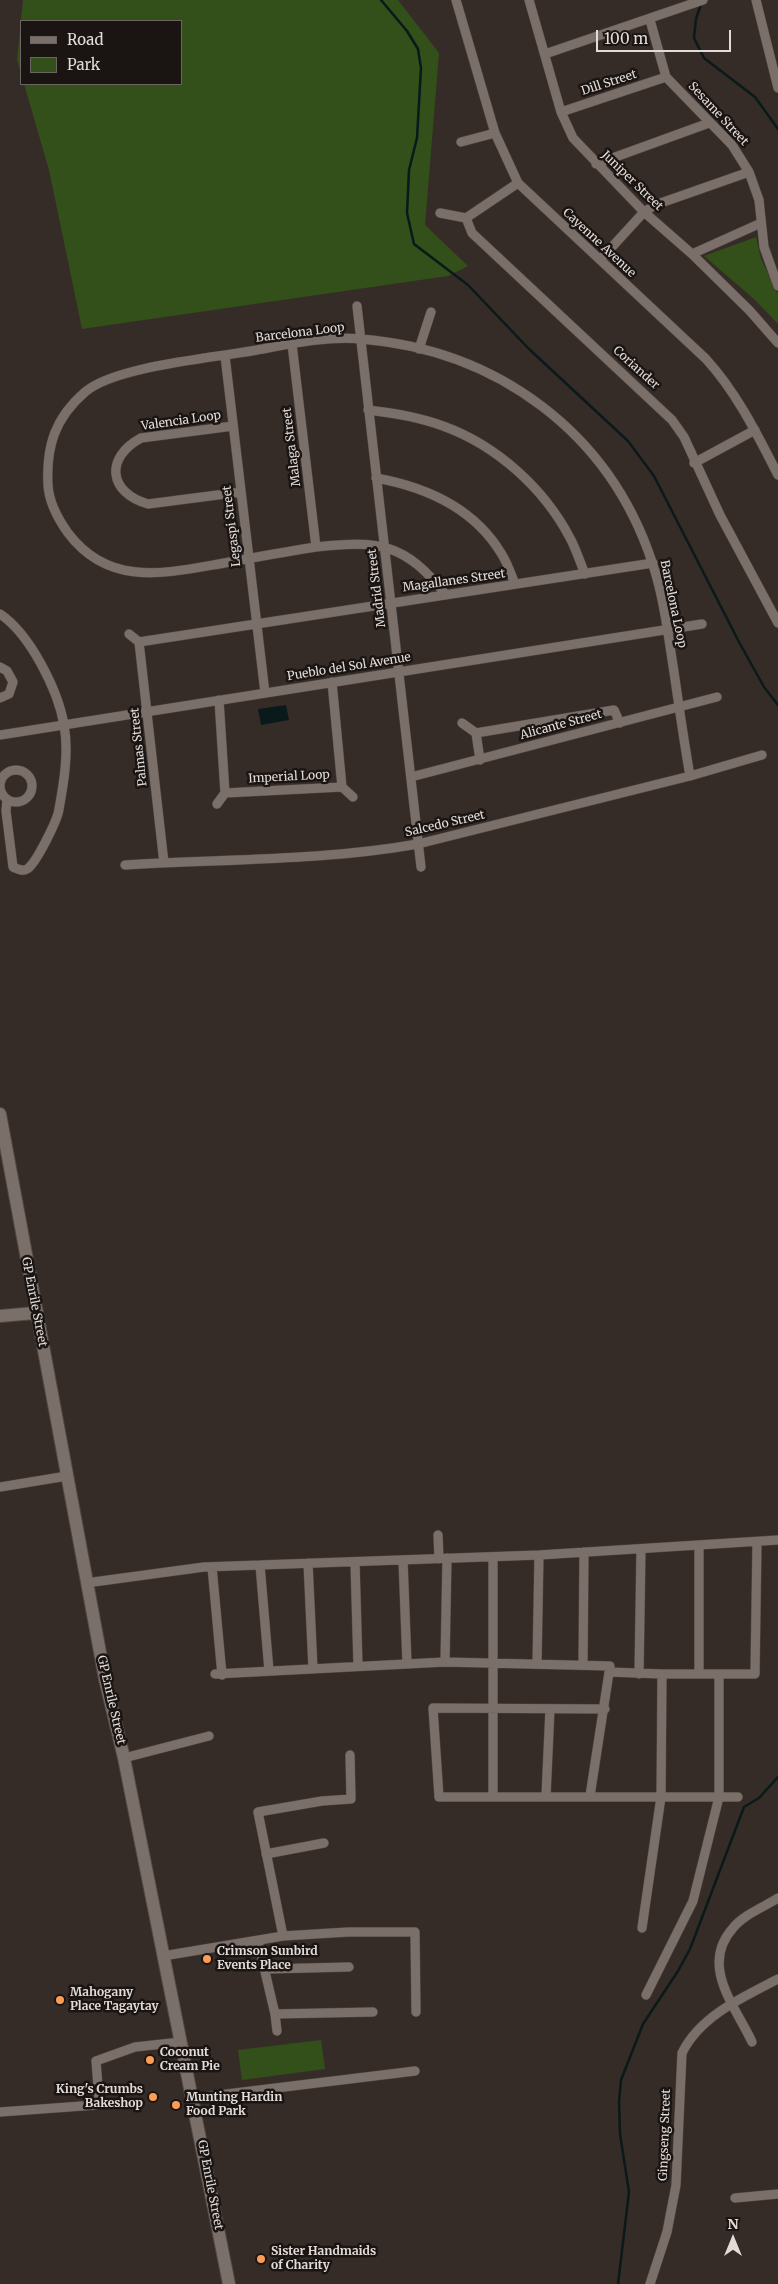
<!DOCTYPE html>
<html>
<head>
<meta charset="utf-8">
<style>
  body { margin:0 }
  #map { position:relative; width:778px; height:2284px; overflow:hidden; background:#362c27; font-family:Merriweather,serif }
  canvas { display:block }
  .legend { position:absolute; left:20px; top:20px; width:162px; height:65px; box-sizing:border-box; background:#1a1513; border:1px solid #6a6462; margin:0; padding:6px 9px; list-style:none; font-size:15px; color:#e2dbd8 }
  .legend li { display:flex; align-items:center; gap:10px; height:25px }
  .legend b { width:25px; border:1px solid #6a6462 }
  .north { position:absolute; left:708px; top:2214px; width:50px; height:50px; -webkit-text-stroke:4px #1a1513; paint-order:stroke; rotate:0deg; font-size:14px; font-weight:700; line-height:20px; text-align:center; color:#e2dbd8 }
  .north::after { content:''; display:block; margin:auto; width:18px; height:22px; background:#e2dbd8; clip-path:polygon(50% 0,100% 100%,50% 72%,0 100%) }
  .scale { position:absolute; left:596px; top:30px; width:135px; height:22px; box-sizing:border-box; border:2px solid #e2dbd8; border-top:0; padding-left:6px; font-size:15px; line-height:18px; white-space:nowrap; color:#e2dbd8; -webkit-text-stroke:4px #1a1513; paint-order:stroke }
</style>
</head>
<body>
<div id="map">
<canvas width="778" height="2284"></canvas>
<ul class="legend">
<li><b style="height:6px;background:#7b6f69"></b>Road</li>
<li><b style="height:14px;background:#334f1a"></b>Park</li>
</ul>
<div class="north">N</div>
<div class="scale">100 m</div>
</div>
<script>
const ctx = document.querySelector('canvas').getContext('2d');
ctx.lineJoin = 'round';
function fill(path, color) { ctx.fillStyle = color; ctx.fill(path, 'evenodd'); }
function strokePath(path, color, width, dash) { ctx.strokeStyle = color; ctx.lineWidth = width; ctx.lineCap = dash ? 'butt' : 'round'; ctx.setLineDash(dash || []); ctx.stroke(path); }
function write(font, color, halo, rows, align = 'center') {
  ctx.font = font + ' Merriweather,serif'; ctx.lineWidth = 5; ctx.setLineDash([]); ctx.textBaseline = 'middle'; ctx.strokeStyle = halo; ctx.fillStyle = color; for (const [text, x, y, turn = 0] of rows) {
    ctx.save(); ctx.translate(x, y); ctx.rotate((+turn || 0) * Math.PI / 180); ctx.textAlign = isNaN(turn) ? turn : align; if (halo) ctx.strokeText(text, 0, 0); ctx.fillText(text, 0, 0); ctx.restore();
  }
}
fill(new Path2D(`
  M23,0H398L439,53L425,225L468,266L448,276L82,329L49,170L24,84H181V21H21V74L17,59Z
  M756,237L761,259L778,294V324L754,299L704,256Z
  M321,2040L325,2069L242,2080L238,2050Z`), '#334f1a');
fill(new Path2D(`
  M286,705L289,720L261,725L258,709Z`), '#0a1919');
strokePath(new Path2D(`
  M381,0L407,31L418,49L421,68L417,138L409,170L407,213L414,244L468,285L529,349L628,441L654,476L739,642L764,687L778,705
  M701,4L696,19L694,38L704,58L755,97L778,129
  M618,2284L629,2192L620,2134L619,2101L621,2080L643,2024L678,1971L690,1949L744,1807L759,1798L778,1777`), '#0a1919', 2.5);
const street = new Path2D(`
  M456,0L495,133L518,183L706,359C737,393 757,434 778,475
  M529,0L561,112L573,138L644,212L692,254L750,311L778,343
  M756,0L778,88
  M650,20L666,77L732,145L749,172L759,200L764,247L778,286
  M545,54L703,0
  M561,112L666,77
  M461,142L495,133
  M596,164L709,123
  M518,183L466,218L472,233L672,420L684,437L720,515L778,623
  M440,213L466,218
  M692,254L761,223
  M600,260L644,212L655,205L749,172
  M357,306L421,867
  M292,344L316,547
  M419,349L431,312
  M225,356L265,693
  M368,410C394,413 419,417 443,426C496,445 544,488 570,538C576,549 580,562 585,574
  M233,426L141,438C104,458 109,493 148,504L241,492
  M694,463L755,430
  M376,478C426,487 473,507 501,553C507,562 511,574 515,584
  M446,595C405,543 379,540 316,547C284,552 251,558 219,564C162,574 108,586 68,533C58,519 49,503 48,485C46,446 55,418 85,392C115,366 214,358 257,350C290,344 327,336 361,339C497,350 609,432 652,562C664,597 668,635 674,672C679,707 684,741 690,776
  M0,614C30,634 58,690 64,725C69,751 64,782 59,809C58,819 36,864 27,869C22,872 18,869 13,867L6,811L7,799
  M129,634L139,642L164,863
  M139,642L653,563
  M0,667L7,671L13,682L9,694L0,698
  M332,682L342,787
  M219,700L225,793
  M462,723L476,733
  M0,735L702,624
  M480,760L476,733L614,710L620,723
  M0 786a16 16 0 1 1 32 0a16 16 0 1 1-32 0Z
  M411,777L717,697
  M342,787L353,797
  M225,793L342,787
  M217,804L225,793
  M125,865C223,859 322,861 418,844L690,776L762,755
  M0,1487L67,1476
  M438,1535L439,1559
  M699,1545V1674
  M493,1557V1795
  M403,1560L407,1664
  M355,1562L358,1666
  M308,1563L313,1669
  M260,1565L269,1671
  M212,1567L222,1675
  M86,1583L204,1567L539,1555L778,1540
  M445,1662L447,1558
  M537,1664L539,1555
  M583,1665L584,1552
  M609,1672L662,1674H755L757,1542
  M215,1674L445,1662L610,1666L590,1796
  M639,1674L641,1549
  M605,1709L433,1708L439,1797H738
  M124,1758L209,1736
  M546,1796L550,1709
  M266,1854L324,1843
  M642,1928L661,1797L662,1674
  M283,1936L258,1812L322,1801L351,1799L350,1755
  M258,1942L275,2014L277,2031
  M163,1956L283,1936L348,1932H415L416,2012
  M266,1969L349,1967
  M646,1995L693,1901L719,1797V1674
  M275,2014L373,2012
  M752,2042C736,2007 699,1966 733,1928C743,1915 764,1907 778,1898
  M194,2098L415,2071
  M0,2112L96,2105L99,2099L96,2061L135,2047L181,2042
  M735,2198L778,2194
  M650,2284L667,2232L676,2185L682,2053C700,2016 743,1997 778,1979`);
const secondary = new Path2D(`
  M0,1114L105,1679L124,1758L229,2284
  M0,1316L35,1313`);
strokePath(street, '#514844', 10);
strokePath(secondary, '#514844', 14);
strokePath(street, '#7b6f69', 9);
strokePath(secondary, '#7b6f69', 12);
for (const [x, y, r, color] of [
  [207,1959,5,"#fd9d54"],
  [60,2000,5,"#fd9d54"],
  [150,2060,5,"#fd9d54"],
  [153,2097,5,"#fd9d54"],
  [176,2105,5,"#fd9d54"],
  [261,2259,5,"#fd9d54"]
]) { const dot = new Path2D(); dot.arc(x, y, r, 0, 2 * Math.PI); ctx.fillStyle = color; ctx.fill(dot); strokePath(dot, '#1a1513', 2); }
write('12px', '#e2dbd8', '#1a1513', [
  ["Dill Street",609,83,-18],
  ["Sesame Street",718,114,47],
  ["Juniper Street",632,181,44],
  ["Cayenne Avenue",599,243,43],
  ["Barcelona Loop",300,333,-7],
  ["Coriander",636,368,42],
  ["Valencia Loop",181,421,-8],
  ["Malaga Street",292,447,-97],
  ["Legaspi Street",232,526,-97],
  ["Magallanes Street",454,581,-8],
  ["Madrid Street",377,588,-97],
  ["Barcelona Loop",673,604,78],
  ["Pueblo del Sol Avenue",349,667,-9],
  ["Alicante Street",561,725,-15],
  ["Palmas Street",139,747,-96],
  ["Imperial Loop",289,777,-3],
  ["Salcedo Street",445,824,-13],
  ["GP Enrile Street",34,1302,79],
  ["GP Enrile Street",111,1700,77],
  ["Gingseng Street",665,2135,-88],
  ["GP Enrile Street",210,2185,79]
]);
write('bold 12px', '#e2dbd8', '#1a1513', [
  ["Crimson Sunbird",217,1952],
  ["Events Place",217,1966],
  ["Mahogany",70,1993],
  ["Place Tagaytay",70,2007],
  ["Coconut",160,2053],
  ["Cream Pie",160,2067],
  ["King's Crumbs",143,2090,"right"],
  ["Bakeshop",143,2104,"right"],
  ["Munting Hardin",186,2098],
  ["Food Park",186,2112],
  ["Sister Handmaids",271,2252],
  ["of Charity",271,2266]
], 'left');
</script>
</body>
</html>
